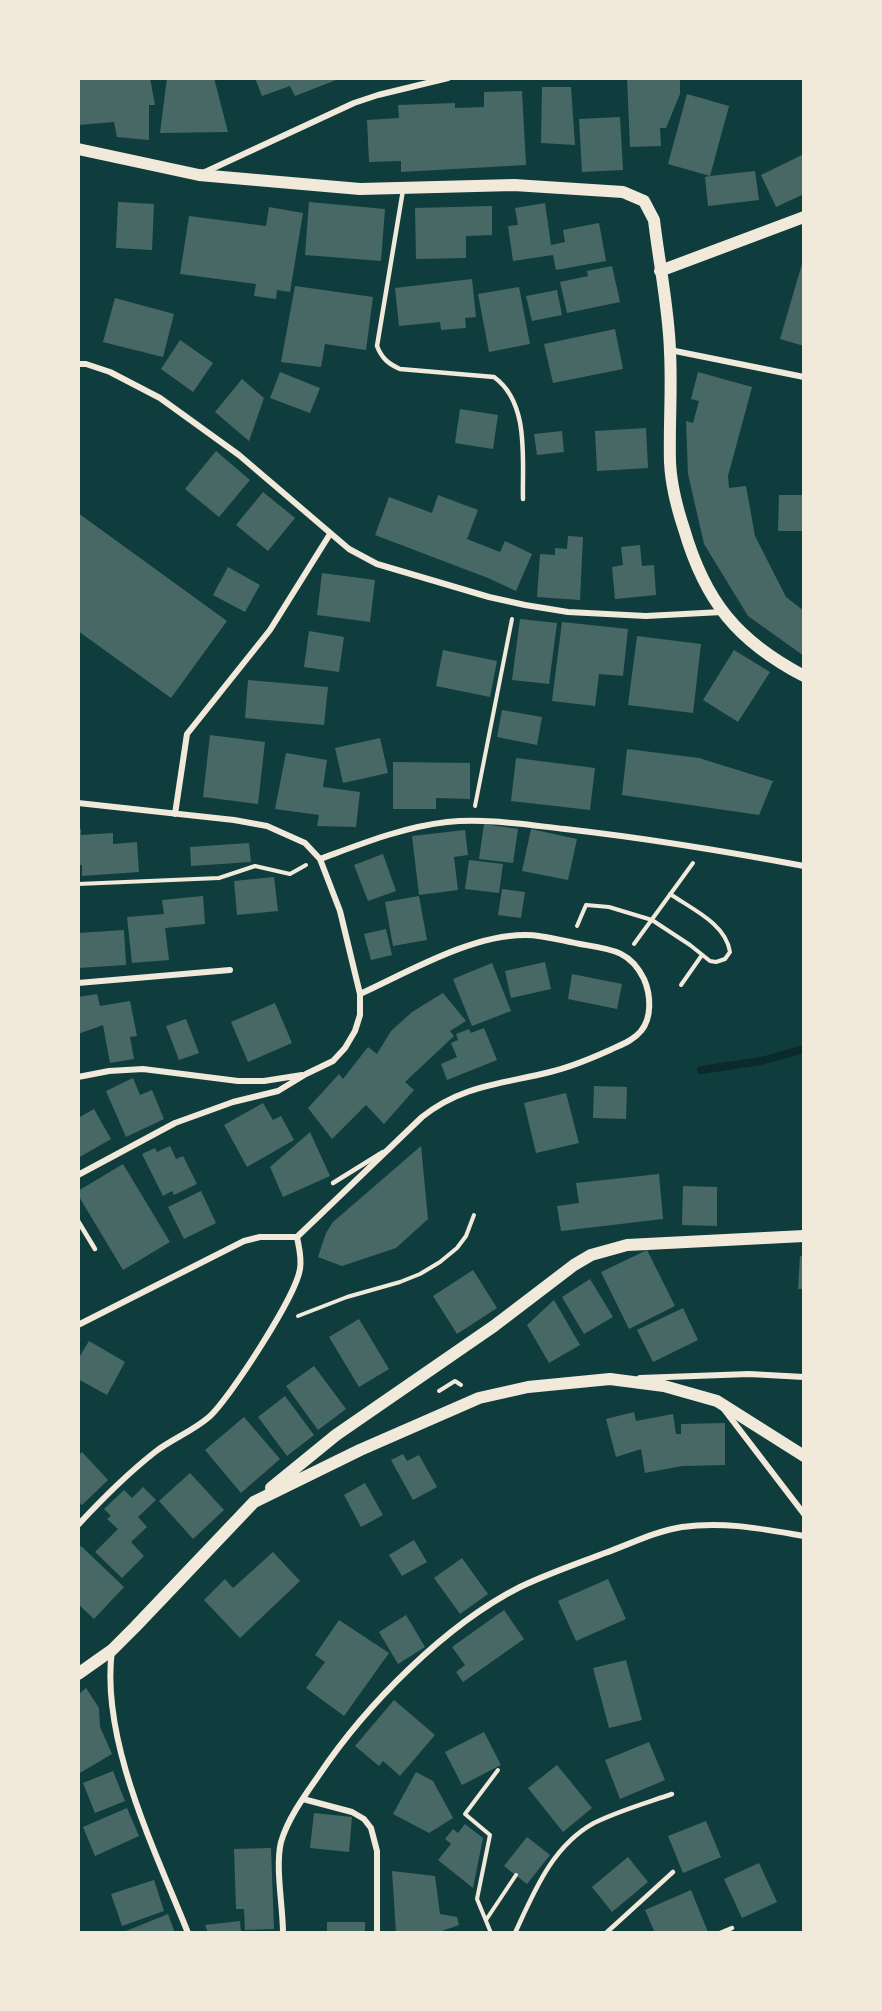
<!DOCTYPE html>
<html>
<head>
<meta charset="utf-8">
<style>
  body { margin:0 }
  #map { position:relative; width:882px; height:2011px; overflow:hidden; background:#0f3d3e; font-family:"Crimson Pro",serif }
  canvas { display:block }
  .frame { position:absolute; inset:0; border:80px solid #f1e9da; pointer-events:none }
</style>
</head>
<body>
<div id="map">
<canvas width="882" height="2011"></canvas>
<div class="frame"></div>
</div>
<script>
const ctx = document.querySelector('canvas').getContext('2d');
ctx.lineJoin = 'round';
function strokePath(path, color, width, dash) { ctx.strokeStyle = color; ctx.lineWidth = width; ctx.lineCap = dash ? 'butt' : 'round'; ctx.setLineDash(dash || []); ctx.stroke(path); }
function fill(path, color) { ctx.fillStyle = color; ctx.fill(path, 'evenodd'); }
strokePath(new Path2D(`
  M701,1070L761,1061L804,1049`), '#0a2a2b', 8);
fill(new Path2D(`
  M78,78H150L155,105H149V140L117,137L114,122L78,125Z
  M167,78H214L228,132L160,133Z
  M255,78H341L295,96L290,86L262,96Z
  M627,78H680V94L666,128H660L661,146L630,147Z
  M542,87H571L575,145L541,143Z
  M522,91L526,165L401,172V161L369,162L367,120L399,118L398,105L455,103V108L484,107V92Z
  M687,94L729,106L710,176L755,171L759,200L708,206L705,177L710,176L668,164Z
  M620,117L623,170L582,172L579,119Z
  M804,154V194L776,207L761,175Z
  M118,202L154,204L152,250L116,248Z
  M309,202L385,209L381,261L305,255Z
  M545,203L551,245L565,242L563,230L599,223L606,261L556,270L553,255L513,261L508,226L518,225L515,208Z
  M492,206V235L466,236V258L416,259L415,208Z
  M269,207L303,213L290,292L277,290L276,299L254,296L256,284L180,274L189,216L266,226Z
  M804,257V346L780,339Z
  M612,266L620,302L567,313L560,282L588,276L587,271Z
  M472,279L476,317L465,318L466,328L441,330L440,322L399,326L395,288Z
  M295,286L373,297L366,350L325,344L321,367L281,362Z
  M519,287L530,344L489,352L478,294Z
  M557,290L562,315L532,321L526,296Z
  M115,298L174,314L163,357L103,342Z
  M615,329L623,369L553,383L544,344Z
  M180,340L213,363L193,392L161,369Z
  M280,372L320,388L310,413L270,398Z
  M698,372L752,387L728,476L729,488L746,486L755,536L786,597L804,611V656L748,616L704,544L688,474L686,421L693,423L699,401L691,399Z
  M242,379L264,398L249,441L215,412Z
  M460,409L498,415L493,449L455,443Z
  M646,428L648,468L597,471L595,431Z
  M562,431L564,452L537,455L534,434Z
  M216,451L250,480L219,517L185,489Z
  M263,492L295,518L268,551L236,525Z
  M438,495L478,510L467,539L500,552L505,541L532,554L516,591L488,578L375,535L389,497L432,513Z
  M779,495H804V531H778Z
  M78,513L227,621L171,698L78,631Z
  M568,536L583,537L580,600L537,597L540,554L555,555V548L567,549Z
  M640,545L642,566L654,565L656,595L615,599L612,567L623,565L621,547Z
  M228,567L260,585L245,612L213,595Z
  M322,573L375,580L370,622L317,615Z
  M520,619L557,623L549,684L512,680Z
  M562,622L628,629L623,676L599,674L595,706L552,701Z
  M309,631L344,637L339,672L304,667Z
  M637,636L701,644L693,713L628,705Z
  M443,650L497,661L490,697L436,686Z
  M734,650L770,672L738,722L703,700Z
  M248,680L328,687L324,725L245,718Z
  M502,710L542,717L537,745L497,737Z
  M210,735L265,742L258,804L203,797Z
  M380,738L388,773L343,783L335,748Z
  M627,749L699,758L773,781L759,815L622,795Z
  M286,753L327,760L323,787L360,792L356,827L317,826L319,815L275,809Z
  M516,758L595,768L590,810L511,801Z
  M393,762L470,763V799L436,798V809H393Z
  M484,824L518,829L513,863L479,859Z
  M78,829H81V835L113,833V844L137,842L139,872L82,876V865H78Z
  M531,829L577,839L568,880L522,871Z
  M465,830L468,855L454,857L458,890L419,895L412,836Z
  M249,843L251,862L191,866L190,847Z
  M383,854L396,891L368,901L354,865Z
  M469,860L503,864L499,893L465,889Z
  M274,877L278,911L237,915L234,881Z
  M502,889L525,892L521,918L498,915Z
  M203,896L205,924L165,928L169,960L132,963L127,917L164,914L162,900Z
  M419,896L427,940L393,946L385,902Z
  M386,929L392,955L371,960L364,934Z
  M124,930L126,965L78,968V933Z
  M545,962L551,989L511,998L505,971Z
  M492,963L511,1011L472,1026L453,979Z
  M572,974L622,984L617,1009L568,999Z
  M443,993L466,1021L450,1031L454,1036L405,1082L414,1090L384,1124L366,1105L332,1139L308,1108L339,1074L343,1079L368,1047L377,1054L391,1031L412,1012Z
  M97,994L100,1006L130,1001L137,1036L130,1037L134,1059L110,1063L103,1025L78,1034V997Z
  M275,1003L292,1043L248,1062L231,1022Z
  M186,1019L199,1053L179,1060L166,1026Z
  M484,1028L497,1060L447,1080L441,1064L457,1057L451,1043L458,1040L456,1034L469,1029L471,1033Z
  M133,1078L140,1095L152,1090L164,1119L126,1137L106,1091Z
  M594,1086L627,1087L626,1119L593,1118Z
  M566,1093L579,1143L536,1153L524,1103Z
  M263,1103L273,1120L281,1116L294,1140L247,1167L224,1125Z
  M94,1109L111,1139L78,1158V1118Z
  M310,1132L330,1176L283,1197L270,1167Z
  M170,1146L176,1159L183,1156L197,1184L174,1195L172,1191L163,1196L142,1154L155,1148L157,1152Z
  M421,1146L428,1219L396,1248L342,1266L318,1257L326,1233L333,1222Z
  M123,1164L170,1242L123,1270L78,1195V1191Z
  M659,1174L663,1219L561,1231L557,1206L579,1203L576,1183Z
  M683,1186L717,1187V1226L682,1225Z
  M201,1191L216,1223L184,1239L168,1207Z
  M647,1250L675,1306L629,1329L601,1272Z
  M800,1256L804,1257V1289H798Z
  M473,1270L497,1308L457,1334L433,1296Z
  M590,1279L613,1317L584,1334L562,1297Z
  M554,1300L580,1345L549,1363L527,1325Z
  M683,1308L698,1340L653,1362L637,1330Z
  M359,1319L389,1369L359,1387L329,1337Z
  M89,1341L125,1362L107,1395L78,1379V1359Z
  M314,1366L346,1409L318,1430L286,1386Z
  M285,1396L314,1435L287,1456L258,1417Z
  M634,1412L636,1421L673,1414L676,1434H681V1424L725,1423V1465L682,1466L645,1473L641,1449L616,1457L606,1419Z
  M244,1417L280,1459L241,1493L205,1450Z
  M82,1452L108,1480L82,1505L78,1501V1456Z
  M403,1454L407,1461L419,1455L437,1487L413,1500L391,1460Z
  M190,1473L224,1510L193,1539L159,1501Z
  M365,1483L383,1515L361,1527L344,1495Z
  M143,1487L156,1500L138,1517L147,1527L131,1542L144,1556L122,1578L95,1552L118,1529L107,1519L111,1516L104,1509L124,1490L132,1498Z
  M414,1540L427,1562L402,1576L389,1555Z
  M81,1546L124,1587L94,1619L78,1604V1549Z
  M273,1552L300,1581L240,1638L204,1600L225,1579L233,1588Z
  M462,1558L488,1594L460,1614L434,1578Z
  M608,1579L626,1619L576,1641L558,1601Z
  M504,1610L524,1639L463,1682L456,1672L465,1665L452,1647Z
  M406,1615L425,1647L398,1664L379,1632Z
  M339,1620L389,1653L344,1716L306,1688L325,1662L315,1655Z
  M626,1660L642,1720L609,1728L593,1668Z
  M86,1688L99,1708L100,1727L112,1754L78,1774V1695Z
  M394,1700L435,1735L400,1776L383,1761L379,1766L355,1746Z
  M484,1732L501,1765L462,1785L445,1752Z
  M649,1742L665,1780L620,1799L605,1760Z
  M557,1765L592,1808L563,1832L528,1788Z
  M113,1771L125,1801L95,1813L83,1783Z
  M416,1772L433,1781L453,1818L429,1833L393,1814Z
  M127,1808L139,1836L95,1856L83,1827Z
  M314,1813L352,1817L349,1852L310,1848Z
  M706,1821L721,1857L683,1873L668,1836Z
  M465,1824L483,1838L473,1888L438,1860L451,1844L445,1839L453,1829L458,1833Z
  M527,1837L550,1855L527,1884L504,1866Z
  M271,1848L274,1929L245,1930L244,1909H236L234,1849Z
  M628,1857L648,1882L612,1912L592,1887Z
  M759,1863L777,1902L742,1918L724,1879Z
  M392,1871L435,1876L440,1914L457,1917L459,1925L436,1933H396Z
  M154,1880L164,1911L122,1926L111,1894Z
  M691,1890L708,1932L655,1933L645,1910Z
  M168,1914L175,1933H121Z
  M240,1921L241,1933H208L205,1925Z
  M327,1922H365V1933H327Z`), '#486865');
strokePath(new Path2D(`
  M475,806L512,619
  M78,884L219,878L255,866L290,874L306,865
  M577,926L586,905L609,907L652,920L690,945L710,961L716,962L725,959L730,952C726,924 692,909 670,894
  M634,944L693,863
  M681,985L702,955
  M298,1316L347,1297L400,1282L420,1274L440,1262L457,1248L466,1236L474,1215
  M439,1391L455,1381L461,1385
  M486,1920L516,1875
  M491,1933L477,1899L490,1835L465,1814L498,1770`), '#f1e9da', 4);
strokePath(new Path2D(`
  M403,190L377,346C382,359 389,364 400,369L494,377C530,403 522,460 523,499
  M333,1183L383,1152
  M78,1221L95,1249
  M515,1933C534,1892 552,1846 594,1823C618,1811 646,1803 672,1794
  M606,1933L673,1872
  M720,1933L732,1928`), '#f1e9da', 4.5);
strokePath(new Path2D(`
  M205,172L354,103L378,95L448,78
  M670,350L804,377
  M78,364H86L110,372L160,398L239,455L349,549L377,564L489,597L525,605L568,612L646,616L722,612
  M78,803L234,820L267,826L305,843L320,859L340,911L360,994V1015L355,1031L345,1048L333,1061L306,1074L278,1091L233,1102L175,1123L78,1175
  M175,814L187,734L270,630L330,534
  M320,859C361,844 403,827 447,822C486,818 527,825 565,829C645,838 724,851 804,866
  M78,983L230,970
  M78,1077L109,1071L143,1069L238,1081H264L302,1075
  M297,1237L422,1117C462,1085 502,1084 550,1072C571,1067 590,1059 610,1050C620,1045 633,1041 641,1031C652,1018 651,995 644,979C630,950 610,949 580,944C563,941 544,935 526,935C473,934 408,972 360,994
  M78,1325L244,1241L260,1237H297
  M640,1378L749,1374L804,1377
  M723,1408L804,1514
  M78,1525C102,1499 127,1474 155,1452C172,1439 193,1431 209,1417C230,1398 296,1296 300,1269C302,1258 299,1248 297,1237
  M112,1650C100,1740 155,1850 188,1933
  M303,1799L352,1812L364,1819L371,1828L377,1851V1933
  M283,1933C283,1906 275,1867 281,1842C288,1818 305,1795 319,1775C366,1705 445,1625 520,1587C547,1574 576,1564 605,1553C630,1544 656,1531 682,1527C724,1521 763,1529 804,1536`), '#f1e9da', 6);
strokePath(new Path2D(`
  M78,149L199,175L360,189L514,185L623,192L644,201L654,220C659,263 669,310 670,352C672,388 669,425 670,462C671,484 677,508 684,529C705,601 737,641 804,676
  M660,271L804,217
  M271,1488L336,1435L494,1326L574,1265L591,1255L627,1245L804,1236
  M78,1674L112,1650L135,1627L254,1502L360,1450L479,1398L528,1387L610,1379L664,1386L717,1401L804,1456`), '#f1e9da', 12);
</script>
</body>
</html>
